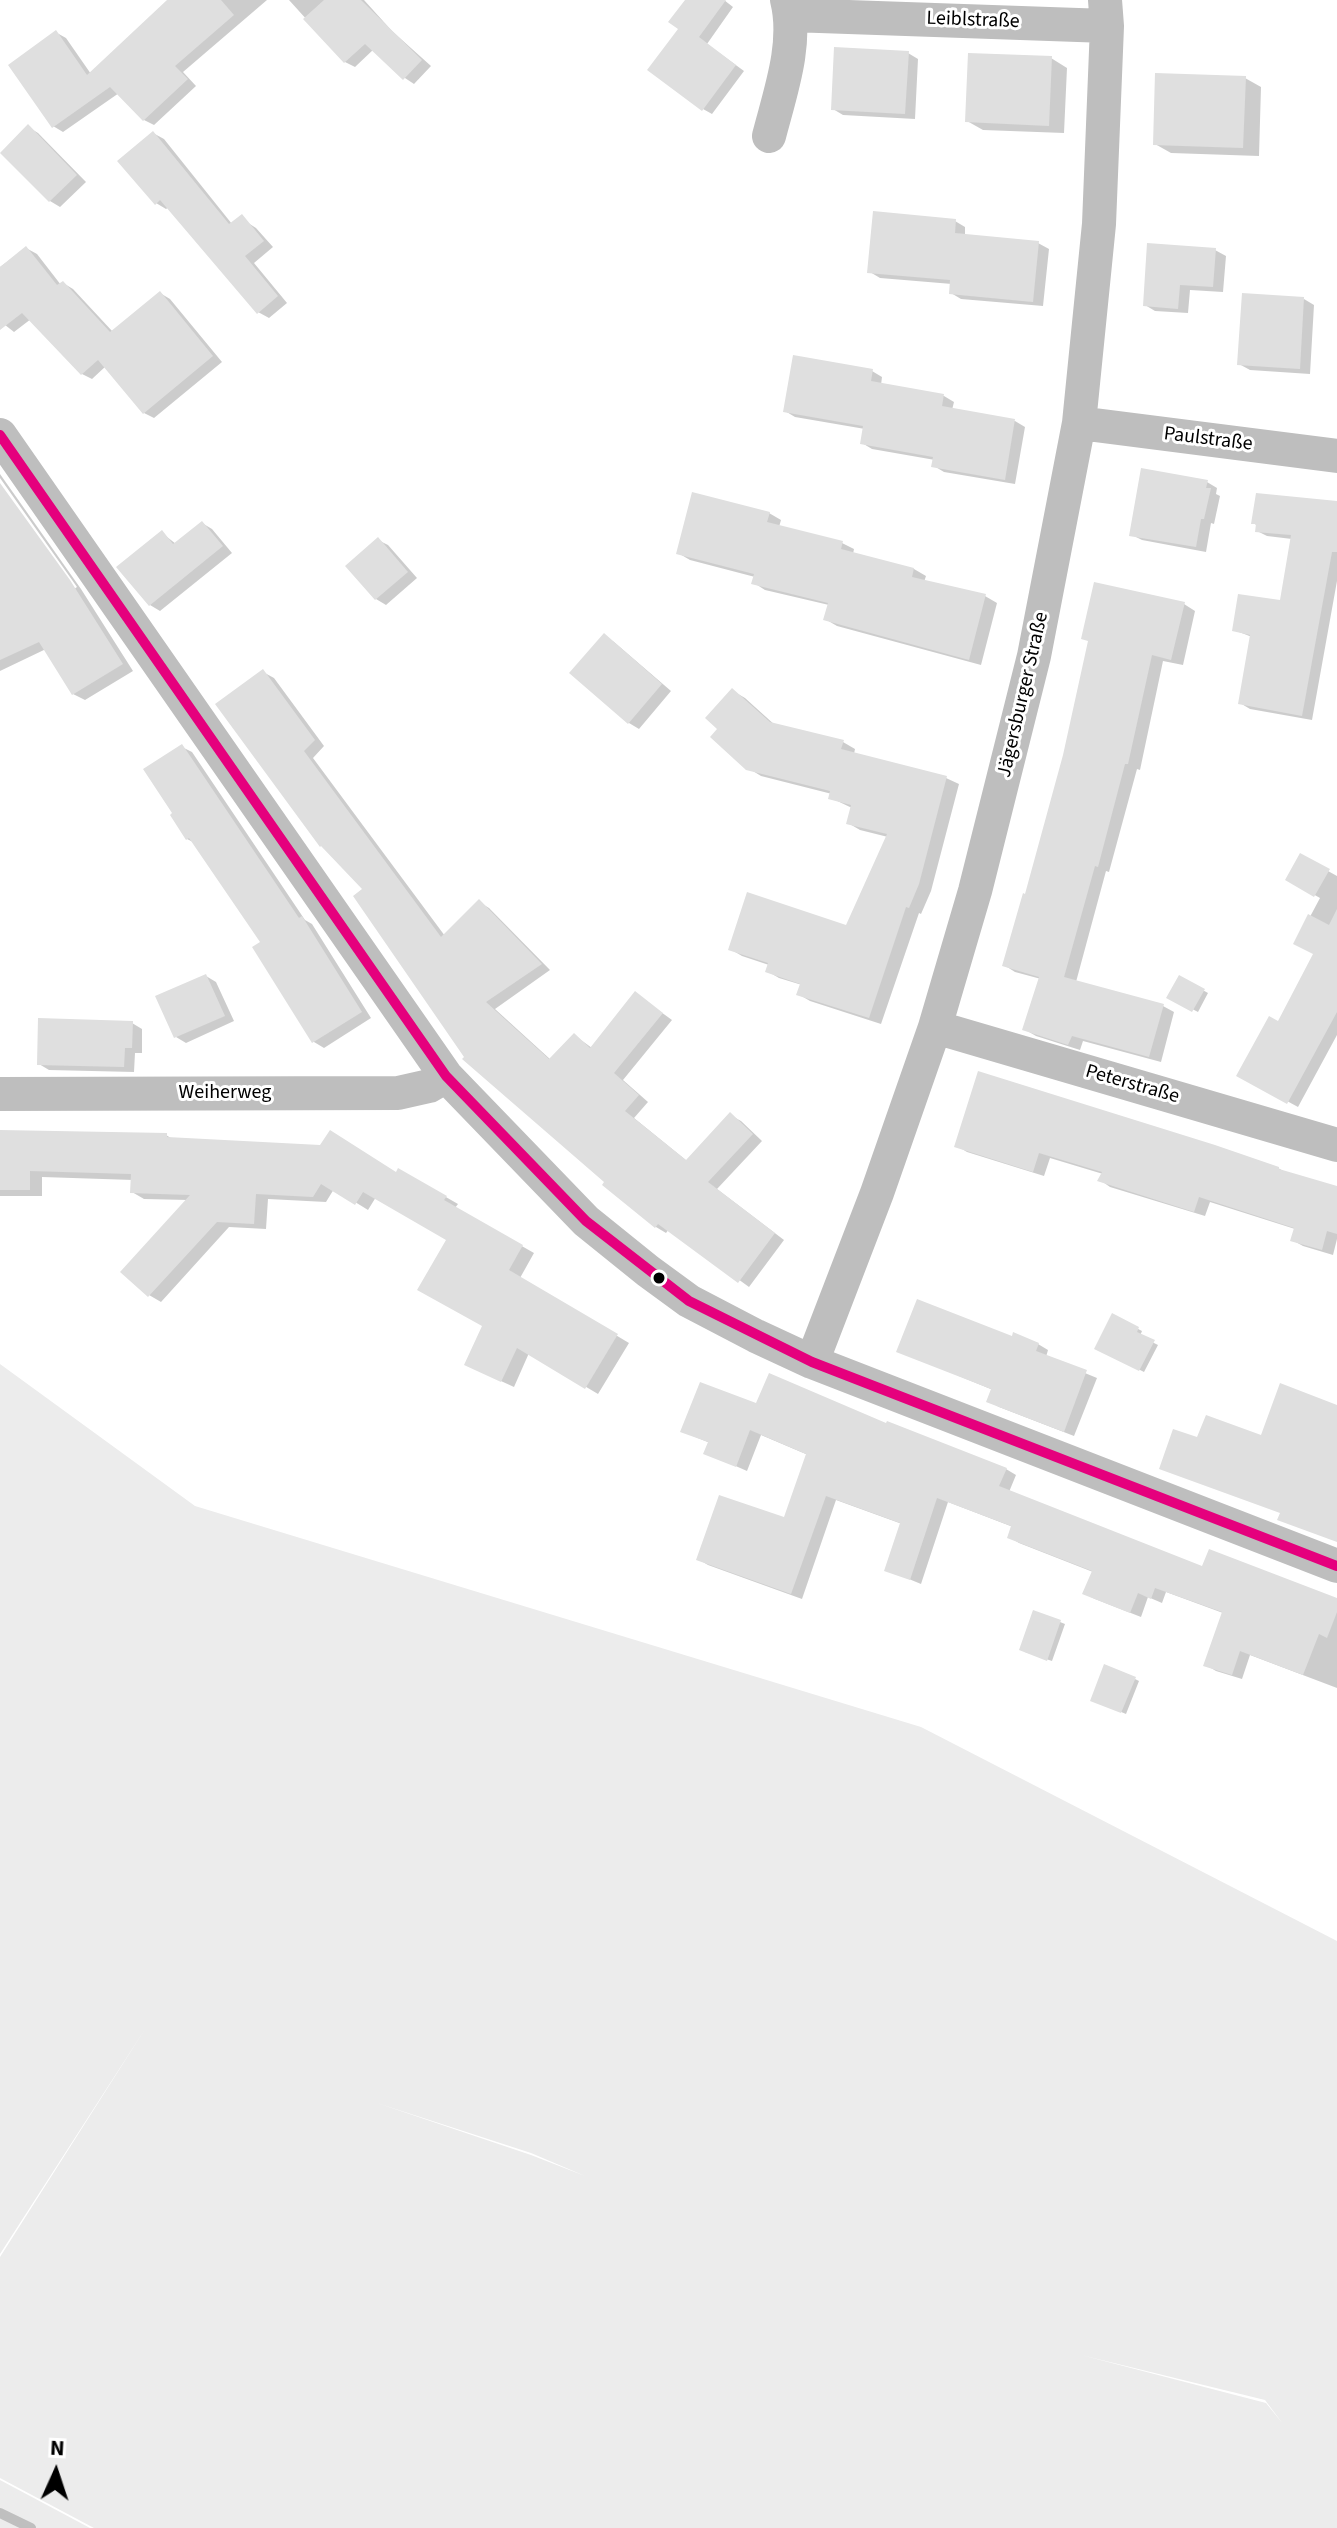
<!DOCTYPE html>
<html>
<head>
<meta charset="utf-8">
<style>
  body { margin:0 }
  #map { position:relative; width:1337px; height:2528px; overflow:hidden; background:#fff; font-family:"Source Sans 3",sans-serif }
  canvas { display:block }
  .north { position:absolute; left:16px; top:2432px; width:80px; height:80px; -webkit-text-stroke:6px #fff; paint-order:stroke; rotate:3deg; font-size:22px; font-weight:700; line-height:32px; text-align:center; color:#000 }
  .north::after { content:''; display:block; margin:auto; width:28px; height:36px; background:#000; clip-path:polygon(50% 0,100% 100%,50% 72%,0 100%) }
</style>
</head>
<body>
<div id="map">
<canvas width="1337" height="2528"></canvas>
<div class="north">N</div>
</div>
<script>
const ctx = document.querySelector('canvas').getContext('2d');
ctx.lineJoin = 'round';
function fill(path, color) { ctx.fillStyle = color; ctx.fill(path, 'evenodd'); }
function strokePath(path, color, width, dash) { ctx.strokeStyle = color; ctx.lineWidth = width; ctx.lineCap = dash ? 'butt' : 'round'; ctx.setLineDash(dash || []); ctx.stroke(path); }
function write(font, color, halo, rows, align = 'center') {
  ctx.font = font + ' "Source Sans 3",sans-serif'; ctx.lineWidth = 6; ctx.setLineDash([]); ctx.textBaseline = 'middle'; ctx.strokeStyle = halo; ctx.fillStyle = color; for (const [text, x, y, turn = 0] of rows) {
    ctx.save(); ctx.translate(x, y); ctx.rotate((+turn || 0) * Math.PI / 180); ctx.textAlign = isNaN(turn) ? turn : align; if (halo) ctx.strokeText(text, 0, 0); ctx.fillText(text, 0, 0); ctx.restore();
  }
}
fill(new Path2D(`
  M0,1364L195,1506L921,1727L1337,1941V2528H94L0,2478V2257L147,2026L0,2254ZM377,2103L531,2153L585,2176L531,2155ZM1081,2355L1265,2400L1283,2424L1266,2403Z
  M0,2480L90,2528H0Z`), '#ececec');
fill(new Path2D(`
  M170,0H267L183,72L196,86L154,125L144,120L119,93L63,132L53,126L57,33L66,38L91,74Z
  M289,0H364L392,31L431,66L414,84L405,78L374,49L355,67L345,62Z
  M687,0H724L733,7L707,44L744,71L712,114L703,109L680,28Z
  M908,53L918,59L915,119L843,115L833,109Z
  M1051,58L1067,68L1064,133L983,130L967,121Z
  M1245,78L1261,87L1259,156L1171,153L1155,144Z
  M28,127L38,133L86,182L60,207L50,201Z
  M153,133L164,139L232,224L245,221L256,228L273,247L254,263L287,303L269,318L258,312L169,207L166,209L156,203Z
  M955,221L965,227V236L1038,243L1049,249L1043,306L961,299L951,293L952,284L880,278L870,272Z
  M26,248L37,254L61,285L63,283L73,289L113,332L160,293L170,299L222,362L154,418L144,413L106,366L92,379L82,374L31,319L14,332L0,321V267Z
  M1215,250L1226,256L1223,292L1190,290L1188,313L1155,311L1145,305Z
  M1304,299L1314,305L1310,374L1250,370L1239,364Z
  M872,371L882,377L881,385L944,396L954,402L952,410L1015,421L1025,427L1015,484L944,472L934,466L935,460L872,449L862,443L865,429L795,417L785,411Z
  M0,474L81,589L133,671L85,700L73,694L46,649L0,671V485L74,589L77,587L0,478Z
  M1207,482L1217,488L1216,494L1220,496L1214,524L1211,523L1206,552L1142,540L1132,535Z
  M1337,504V581L1312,720L1250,709L1240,703L1252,637L1234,630L1281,603L1292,539L1267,536L1257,531L1258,526L1253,523Z
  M769,513L781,520L779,527L842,543L854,549L853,554L914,569L926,576L924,582L985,596L997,603L981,665L837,626L825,619L829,605L765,590L754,583L755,577L690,560L678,553Z
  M202,523L212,529L232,553L160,611L150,605L162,533L176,544Z
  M378,540L388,545L417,578L386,605L376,599Z
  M1184,604L1195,611L1183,665L1163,661L1140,770L1137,769L1109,872L1106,871L1076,982L1163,1006L1174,1012L1161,1062L1083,1041L1080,1050L1036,1036L1024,1029L1041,979L1015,972L1004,965L1027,896L1065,755Z
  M604,636L614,642L671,691L639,729L629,723Z
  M263,672L274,678L324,746L313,758L445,936L479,902L489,908L550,970L495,1009L551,1060L574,1035L592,1048L636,994L672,1020L623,1080L648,1102L634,1118L687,1161L730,1115L741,1121L762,1141L717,1189L784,1240L749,1287L669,1229L666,1233L656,1227L604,1185L607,1182L467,1057L365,890Z
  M733,691L745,698L776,726L843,742L855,749L854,754L946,778L959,784L931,891L921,914L919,913L881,1024L810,1001L798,994L802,985L779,978L767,971L769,965L742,956L730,949L847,927L888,837L860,830L848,823L852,808L831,798L832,794L761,776L748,768L720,729Z
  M182,747L192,752L305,920L312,924L371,1018L324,1048L314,1042L263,943L195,843L187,839Z
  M1301,856L1337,876V1035L1298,1107L1239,1075L1278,1024L1316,954L1296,943L1320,898L1288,880Z
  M206,976L216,982L234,1021L186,1043L176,1037Z
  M1179,977L1208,993L1198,1012L1169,997Z
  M132,1023L142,1029V1053H135L134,1072L49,1070L39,1064Z
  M0,1132L166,1135L174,1140L397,1174L399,1170L458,1204L455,1208L534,1253L520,1278L629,1343L598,1394L529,1353L514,1387L479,1371L485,1326L448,1239L376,1197L368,1210L334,1189L326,1202L268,1199L266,1229L229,1227L161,1302L149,1295L188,1200L144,1199L132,1192L133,1180L42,1177V1196H0Z
  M957,1146L1278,1168L1287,1173L1337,1188V1239L1333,1255L1303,1246L1292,1240L1295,1229L1210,1202L1205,1216L1110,1187L1100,1180L1103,1174L1050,1158L1044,1176L967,1152Z
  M1113,1316L1142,1331L1140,1336L1158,1345L1144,1372L1097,1348Z
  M1013,1338L1038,1344L1048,1350L1046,1357L1097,1378L1074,1436L999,1407L988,1401L993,1390L898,1351Z
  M757,1406L887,1426L1006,1469L1016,1475L1009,1492L1204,1569L1337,1600V1688L1250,1655L1242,1679L1216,1671L1206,1665L1223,1613L1166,1592L1162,1603L1148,1597L1141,1617L1095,1599L1085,1594L1093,1572L1019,1543L1009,1537L1013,1527L948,1502L921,1584L887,1570L902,1524L836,1500L802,1599L708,1565L698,1559L785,1520L808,1455L761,1435L747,1471L706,1453L710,1443L693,1436Z
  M1060,1622L1065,1624L1052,1661L1025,1652Z
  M1135,1679L1139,1681L1126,1714L1097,1702Z`), '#0003');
strokePath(new Path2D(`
  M0,2513L31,2528`), '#bfbfbf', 10);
fill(new Path2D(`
  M167,0H221L234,15L175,66L188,79L143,121L110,87L52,128L8,65L56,30L87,75Z
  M324,0H361L422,60L403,80L365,44L344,63L303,19Z
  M685,0H726L699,37L736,65L702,111L647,70L678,29L668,22Z
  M834,47L909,51L905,114L831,110Z
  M968,53L1052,56L1049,126L965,122Z
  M1155,73L1246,76L1243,148L1153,145Z
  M28,124L77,175L49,202L0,153Z
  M153,131L229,224L242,214L264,241L245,256L278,296L257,314L160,200L155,205L117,161Z
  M873,211L956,219L955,233L1039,241L1033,302L949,294L950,280L867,273Z
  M1147,243L1216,248L1213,287L1180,285L1178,309L1143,306Z
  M26,246L57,285L63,281L110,332L160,291L213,356L143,414L98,360L81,375L22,313L0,330V267Z
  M1242,293L1304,297L1300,369L1237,365Z
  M793,355L873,369L871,381L944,394L942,406L1015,419L1005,480L931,467L933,457L860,444L863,426L783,412Z
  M1141,468L1208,480L1206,488H1211L1204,519H1201L1196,547L1129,536Z
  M0,483L70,580L123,664L72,695L39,642L0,660Z
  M692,492L770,512L767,522L843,541L841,549L914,568L912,577L986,594L969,660L823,620L828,603L751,584L754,574L676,554Z
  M1256,493L1337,501V552H1332L1302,716L1238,704L1250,635L1232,631L1238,594L1280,600L1291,535L1255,532L1256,524H1251Z
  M202,521L223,546L149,606L116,567L162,530L173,544Z
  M378,537L408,572L375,600L345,566Z
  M1094,582L1185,602L1171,660L1152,655L1128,764H1125L1098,867L1095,866L1064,977L1164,1004L1149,1057L1072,1036L1068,1045L1022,1030L1039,977L1002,966L1023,893L1025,894L1063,755L1088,641L1081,639Z
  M604,633L662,684L628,724L569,673Z
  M263,669L315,740L304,751L441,937L479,899L542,964L486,1002L549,1059L574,1033L590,1048L635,991L663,1013L614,1073L639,1095L625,1111L686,1160L730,1112L753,1134L708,1182L775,1233L738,1283L658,1224L655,1228L602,1185L604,1182L462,1059L464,1057L353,896L362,889L321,846L320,847L215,704Z
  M732,688L770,722L844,740L841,749L947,776L919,884L909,908L906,907L869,1018L796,995L800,984L765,972L768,963L728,950L747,892L846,925L887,834L846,824L851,805L828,799L830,791L746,770L710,737L717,729L705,718Z
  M182,744L299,918L302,916L362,1012L312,1043L252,947L260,942L189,838L186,840L170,815L172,813L143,769Z
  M1300,853L1330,869L1314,897L1285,880Z
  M1337,909V1012L1287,1104L1236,1076L1269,1016L1278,1021L1313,954L1293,944L1308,914L1329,925Z
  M206,974L225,1016L174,1038L155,996Z
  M1179,975L1205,989L1192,1012L1166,998Z
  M38,1018L133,1021L132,1048H125L124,1067L37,1065Z
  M978,1071L1215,1145L1279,1167V1169L1337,1186V1234L1327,1231L1322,1250L1290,1241L1294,1228L1199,1197L1194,1212L1097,1181L1102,1172L1039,1153L1033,1172L954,1147Z
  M0,1130L167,1133V1137L320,1145L330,1130L396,1172L398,1168L447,1196L444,1200L523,1245L509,1270L618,1334L585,1389L517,1348L501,1382L464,1365L482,1326L417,1290L446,1240L363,1192L355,1205L321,1184L313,1197L256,1194L254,1224L217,1222L148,1297L120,1272L190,1195L130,1193L131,1174L30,1171V1190H0Z
  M917,1299L1012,1336L1013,1332L1039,1343L1036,1351L1087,1370L1064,1432L986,1402L991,1389L896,1352Z
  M1112,1313L1139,1327L1137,1332L1155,1340L1139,1371L1094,1349Z
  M769,1373L886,1423L887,1421L1007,1468L999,1486L1202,1566L1209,1549L1337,1598V1612L1327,1638L1319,1634L1303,1675L1240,1651L1232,1675L1203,1666L1222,1612L1155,1588L1151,1599L1138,1593L1130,1613L1082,1594L1092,1571L1007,1538L1011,1526L937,1498L910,1580L884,1571L900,1523L826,1496L791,1594L696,1560L719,1495L784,1517L806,1454L750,1430L736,1467L703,1454L708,1442L680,1432L700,1382L756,1403Z
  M1280,1383L1337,1405V1542L1277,1520L1280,1513L1159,1469L1173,1429L1197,1437L1206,1415L1261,1435Z
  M1033,1610L1061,1620L1047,1661L1019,1650Z
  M1104,1664L1136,1677L1121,1713L1090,1701Z`), '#dfdfdf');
strokePath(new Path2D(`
  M791,15L1107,26
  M769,136C780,93 798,44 787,0
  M1079,423L1337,456
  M0,435L446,1076L586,1221L648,1271L689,1301L756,1336L812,1362L1337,1566
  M935,1027L1337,1145
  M0,1094L398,1093L429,1086L446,1076
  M812,1362L877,1193L935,1027L975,891L1034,656L1079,423L1099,224L1107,26L1105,0`), '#bebebe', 34);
strokePath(new Path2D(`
  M0,435L446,1076L586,1221L689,1301L812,1362L1337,1566`), '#e5007d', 10);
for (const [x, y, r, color] of [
  [659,1278,7,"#000"]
]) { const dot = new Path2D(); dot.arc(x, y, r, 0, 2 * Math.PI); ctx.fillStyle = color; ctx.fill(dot); strokePath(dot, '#fff', 3); }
write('20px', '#000', '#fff', [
  ["Leiblstraße",973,21,2],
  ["Paulstraße",1208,440,7],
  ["Jägersburger Straße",1024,695,-77],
  ["Peterstraße",1132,1085,16],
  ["Weiherweg",225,1094]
]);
</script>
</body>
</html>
